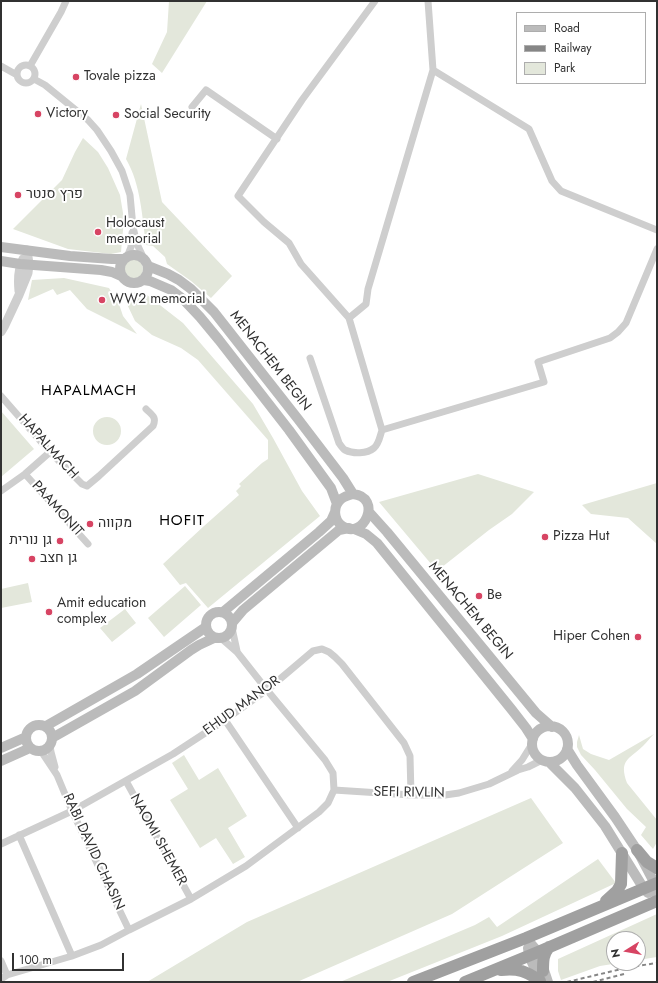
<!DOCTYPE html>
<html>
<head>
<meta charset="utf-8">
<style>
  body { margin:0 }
  #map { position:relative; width:658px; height:983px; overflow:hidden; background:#fff; font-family:Jost,sans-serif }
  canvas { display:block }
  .frame { position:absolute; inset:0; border:2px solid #313131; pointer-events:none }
  .legend { position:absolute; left:516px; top:12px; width:130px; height:72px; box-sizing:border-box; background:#fff; border:1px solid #adadad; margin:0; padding:5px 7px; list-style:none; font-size:12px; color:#313131 }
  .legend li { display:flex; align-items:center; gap:8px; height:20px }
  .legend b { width:20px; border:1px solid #adadad }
  .north { position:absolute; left:606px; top:931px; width:40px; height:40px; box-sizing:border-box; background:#fff; border:1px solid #adadad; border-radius:50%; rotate:259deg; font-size:11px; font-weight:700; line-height:16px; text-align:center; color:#313131 }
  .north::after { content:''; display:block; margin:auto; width:14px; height:18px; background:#d74463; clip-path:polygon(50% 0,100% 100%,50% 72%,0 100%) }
  .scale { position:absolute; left:12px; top:953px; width:112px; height:18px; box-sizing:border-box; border:2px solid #313131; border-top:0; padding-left:5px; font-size:12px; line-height:14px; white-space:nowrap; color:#313131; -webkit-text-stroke:3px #fff; paint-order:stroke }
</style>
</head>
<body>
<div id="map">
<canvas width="658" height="983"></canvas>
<div class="frame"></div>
<ul class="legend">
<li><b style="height:5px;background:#bbb"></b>Road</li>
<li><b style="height:5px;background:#868686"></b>Railway</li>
<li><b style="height:11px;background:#e3e7db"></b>Park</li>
</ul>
<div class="north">N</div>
<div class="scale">100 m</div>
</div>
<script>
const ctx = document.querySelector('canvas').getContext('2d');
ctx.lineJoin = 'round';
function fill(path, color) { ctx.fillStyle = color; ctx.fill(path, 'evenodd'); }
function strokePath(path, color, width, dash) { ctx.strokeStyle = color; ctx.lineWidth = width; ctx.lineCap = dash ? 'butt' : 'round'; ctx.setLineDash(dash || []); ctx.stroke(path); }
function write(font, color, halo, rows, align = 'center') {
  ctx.font = font + ' Jost,Heebo,sans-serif'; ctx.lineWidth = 4; ctx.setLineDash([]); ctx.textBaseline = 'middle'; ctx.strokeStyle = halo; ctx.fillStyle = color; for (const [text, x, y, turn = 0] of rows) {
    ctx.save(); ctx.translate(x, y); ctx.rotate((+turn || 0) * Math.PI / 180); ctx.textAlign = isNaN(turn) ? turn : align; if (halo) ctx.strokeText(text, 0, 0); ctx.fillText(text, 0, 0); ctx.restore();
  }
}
fill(new Path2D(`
  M169,1H207L162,73L152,64L167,32Z
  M141,104L162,202L232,276L211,298L191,281L167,264L165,257L153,246L146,245C142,216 141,185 126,159Z
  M83,138L98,152L108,168L120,195L124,219L121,252L111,254L68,249L13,229L62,180L75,152Z
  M123 269a10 10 0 1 1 20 0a10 10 0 1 1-20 0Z
  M64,278L109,288L120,307L123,316L137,334L87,309L70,290L57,295L53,289L28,300L32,280Z
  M135,292L147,295L183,323L253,404L273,438L302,491L320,516L208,608L186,583L180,585L163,564L204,526L239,495L236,491L241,486L239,484L262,463L268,459V440L198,360L181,348L152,335L135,321L126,302Z
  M1,411L34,449L1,477Z
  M93 431a14 14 0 1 1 28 0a14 14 0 1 1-28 0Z
  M478,474L534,492L512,514L489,530L437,571L379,502Z
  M657,483V544L628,518L591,514L582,505Z
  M28,583L32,602L1,608V589Z
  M185,586L201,605L164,637L148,618Z
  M125,609L136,623L112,642L100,628Z
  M654,734C650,738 647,742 643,746C628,760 619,760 627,783L657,820V842L653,849L641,835L646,827L627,809L595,770L581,755L577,747V742L579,735L583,749L591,754L609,760Z
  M184,755L199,780L218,768L247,816L228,828L245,857L233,864L216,838L200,848L170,800L188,789L172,763Z
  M531,798L563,843L452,914L297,982H147L247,922Z
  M598,859L616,883L502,936L387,982H340L475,925L489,917L497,927Z
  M657,914V957L638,960V939H614V963H619L600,966L561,980L558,971V959Z`), '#e3e7db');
strokePath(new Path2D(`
  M17 74a9 9 0 1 1 18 0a9 9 0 1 1-18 0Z
  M1,66L17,75
  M30,66L61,12L66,1
  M433,70L529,129L552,181L561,191L657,230
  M34,79L45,85L88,120L97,130L111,151L122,171L130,195L133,227L137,244L144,259
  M192,107L206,90L277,139
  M127,257L131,247L132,233
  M349,318L366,304L368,289L433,70L428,1
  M310,358L339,443C341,446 343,449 345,450C353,454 367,454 374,448C379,444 380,436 382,430L349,318L301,264L289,243L264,222L238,196L302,100L375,1
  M1,396L50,452L82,484L87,486L99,476L153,426C157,417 152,415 146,409
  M382,430L544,382L538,362L610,338L618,332L626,323L657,249
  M25,474L88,544
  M1,491L25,474L50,452
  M232,628L237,651
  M225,720L298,828
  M50,745L51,752L55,767
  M41,751L57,775L72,811L129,930
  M512,771L522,760L532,744
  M126,781L191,899
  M334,790L411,795H445L459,793L489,784L518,770L528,767L542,760
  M19,835L72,956
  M1,844L72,811L173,754L225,720L267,690L313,651L322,649L329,652L335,657L342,664L404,743L410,756L411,795
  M1,961L7,975
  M1,979L7,975L72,956L101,945L129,930L191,899L246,866L319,812L328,803L334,790L333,773L325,760L267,690L237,652L221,638`), '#cecece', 7);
strokePath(new Path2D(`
  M19,291C18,281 18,269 23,259
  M1,332L4,327L19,295L28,273L29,264L27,250`), '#cecece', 9);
strokePath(new Path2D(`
  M1,247L70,256L112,259H124
  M120 269a14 14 0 1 1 28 0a14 14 0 1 1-28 0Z
  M1,261L20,264L101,270L112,272L121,276
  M148,266L168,274L179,280L191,289L214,312L298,419L343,478L353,494
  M144,280L150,281L171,290L183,299L200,317L219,340L289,430L331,488L337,504
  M353,494C383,497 364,541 342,526C333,519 333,506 341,499C345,496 349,495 353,494Z
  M369,512L387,532L536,713L552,727
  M354,529L366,534L377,543L512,710L526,728L533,739
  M206 625a13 13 0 1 1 26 0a13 13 0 1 1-26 0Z
  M223,612L319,532L331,521L335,512
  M232,623L243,610L339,530L349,528
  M26 738a13 13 0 1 1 26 0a13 13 0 1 1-26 0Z
  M46,726L137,674L206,627
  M532 744a18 18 0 1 1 36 0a18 18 0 1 1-36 0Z
  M52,738L135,691L191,650L199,645L214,638
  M1,748L26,737
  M567,749L577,765L615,817L637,850L655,884L657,901
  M1,761L30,748
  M550,763L575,788L605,826L644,889L648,893
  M526,938L538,952L548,982
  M528,948L529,956L541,982`), '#bbb', 10);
strokePath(new Path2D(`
  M637,850L647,862L657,868
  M606,901L617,891L621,884L622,853
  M501,970C518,968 526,971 540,981
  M543,971C543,960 543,955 549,947
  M413,982L526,938L657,883
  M465,982L538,952L657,901`), '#a0a0a0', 12);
strokePath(new Path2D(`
  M567,982L630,967L657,963
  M593,982L624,974`), '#868686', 2, [4, 3]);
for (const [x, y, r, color] of [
  [76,77,4,"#d74463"],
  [38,114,4,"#d74463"],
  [116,115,4,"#d74463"],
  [18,195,4,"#d74463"],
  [98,232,4,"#d74463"],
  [102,300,4,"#d74463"],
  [90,524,4,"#d74463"],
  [545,537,4,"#d74463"],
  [60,541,4,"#d74463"],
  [32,559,4,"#d74463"],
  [479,596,4,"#d74463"],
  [49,612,4,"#d74463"],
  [638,637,4,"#d74463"]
]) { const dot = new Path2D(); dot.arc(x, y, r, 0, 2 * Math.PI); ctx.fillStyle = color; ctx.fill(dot); strokePath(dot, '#fff', 1.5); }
write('14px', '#313131', '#fff', [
  ["Tovale pizza",84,77],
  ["Victory",46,114],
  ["Social Security",124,115],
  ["פרץ סנטר",26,195],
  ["Holocaust",106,224],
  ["memorial",106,240],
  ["WW2 memorial",110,300],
  ["מקווה",98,524],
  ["Pizza Hut",553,537],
  ["גן נורית",52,541,"right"],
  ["גן חצב",40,559],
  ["Be",487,596],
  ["Amit education",57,604],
  ["complex",57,620],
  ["Hiper Cohen",630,637,"right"]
], 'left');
write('14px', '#313131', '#fff', [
  ["MENACHEM BEGIN",270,361,52],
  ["HAPALMACH",48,447,48],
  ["PAAMONIT",57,509,48],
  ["MENACHEM BEGIN",470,611,50],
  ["EHUD MANOR",242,706,-36],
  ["SEFI RIVLIN",409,793,1],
  ["NAOMI SHEMER",158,840,61],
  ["RABI DAVID CHASIN",93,852,65]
]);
ctx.letterSpacing = '1px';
write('15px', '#000', '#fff', [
  ["HAPALMACH",89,391],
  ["HOFIT",182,521]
]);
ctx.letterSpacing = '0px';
</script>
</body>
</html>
